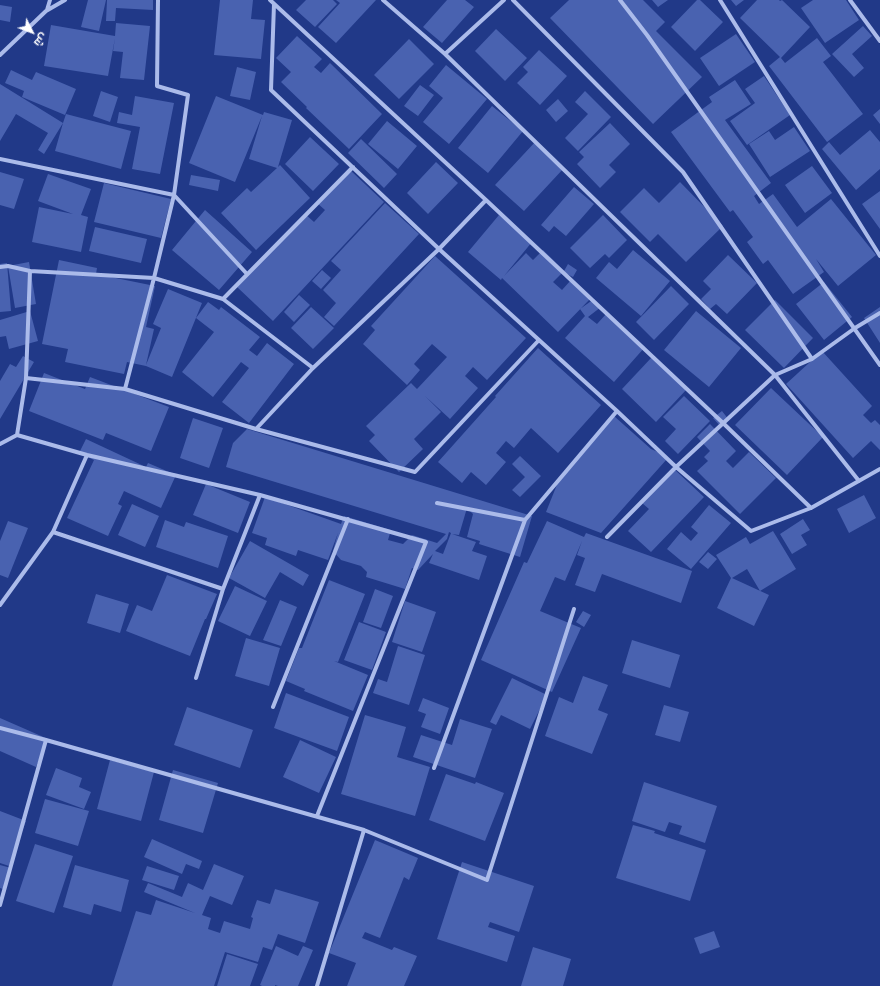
<!DOCTYPE html>
<html>
<head>
<meta charset="utf-8">
<style>
  body { margin:0 }
  #map { position:relative; width:880px; height:986px; overflow:hidden; background:#213988; font-family:"Open Sans",Cairo,sans-serif }
  canvas { display:block }
  .north { position:absolute; left:12px; top:12px; width:40px; height:40px; -webkit-text-stroke:3px #213988; paint-order:stroke; rotate:132deg; font-size:11px; font-weight:700; line-height:16px; text-align:center; color:#fff }
  .north::after { content:''; display:block; margin:auto; width:14px; height:18px; background:#fff; clip-path:polygon(50% 0,100% 100%,50% 72%,0 100%) }
</style>
</head>
<body>
<div id="map">
<canvas width="880" height="986"></canvas>
<div class="north">ش</div>
</div>
<script>
const ctx = document.querySelector('canvas').getContext('2d');
ctx.lineJoin = 'round';
function fill(path, color) { ctx.fillStyle = color; ctx.fill(path, 'evenodd'); }
function strokePath(path, color, width, dash) { ctx.strokeStyle = color; ctx.lineWidth = width; ctx.lineCap = dash ? 'butt' : 'round'; ctx.setLineDash(dash || []); ctx.stroke(path); }
fill(new Path2D(`
  M88,0H106L99,31L81,27Z
  M107,0H153V10L116,8L115,21H106Z
  M220,0H253L251,19L265,20L261,59L214,55Z
  M306,0H333L337,4L315,27L296,10Z
  M336,0H376L336,43L318,27L340,3Z
  M447,0H465L474,7L442,43L423,27Z
  M569,0H643L665,22L656,31L702,77L653,124L550,18Z
  M652,0H668L658,7Z
  M697,0H700L723,22L695,51L671,27Z
  M731,0H744L736,6Z
  M757,0H779L780,1L782,0L810,27L781,58L785,63L817,38L831,56L823,62L863,114L827,142L769,66L780,57L740,18Z
  M813,0H846L859,20L825,43L801,8Z
  M0,5L12,7L10,22L0,20Z
  M116,23L150,26L144,80L120,78L123,52L113,51L115,38L108,76L44,66L51,25L115,36Z
  M863,26L872,36L852,54L864,68L854,77L832,54Z
  M496,29L527,58L505,81L475,51Z
  M736,34L755,62L719,86L700,58Z
  M297,36L322,59L314,67L321,73L330,63L382,114L349,149L306,108L307,107L281,82L291,72L276,58Z
  M409,39L434,64L399,99L374,75Z
  M539,50L567,76L540,105L517,83L528,72L523,67Z
  M446,65L487,99L449,144L423,122L443,98L429,86Z
  M237,67L256,72L250,100L230,96Z
  M11,70L32,80L36,72L76,89L65,115L22,97L24,91L5,83Z
  M764,76L790,115L747,145L730,121L755,103L745,89Z
  M735,80L751,104L725,120L771,183L754,196L759,204L773,194L797,227L831,199L876,255L838,286L816,259L824,272L793,294L768,260L763,264L747,242L753,237L733,210L730,212L671,132L712,102L709,97Z
  M0,84L63,123L66,114L131,131L121,169L55,151L63,123L44,154L38,150L48,133L16,114L0,141Z
  M420,85L434,95L418,116L404,106Z
  M101,91L118,97L110,122L93,116Z
  M585,91L611,117L578,151L565,138L588,114L575,102Z
  M135,96L174,103L160,174L132,169L140,127L117,123L119,112L132,115Z
  M216,96L263,115L264,112L292,120L278,167L280,165L310,198L256,250L221,213L247,188L251,192L277,168L249,159L262,116L235,182L189,163Z
  M558,99L568,111L556,122L546,110Z
  M492,106L523,131L488,173L458,148Z
  M880,109V124L873,115Z
  M387,121L417,146L398,169L368,144Z
  M610,123L630,144L609,165L616,172L600,188L577,164L584,157L579,152Z
  M794,127L810,151L770,177L749,144L769,131L775,140Z
  M870,130L880,142V169L856,190L822,149L829,142L840,155Z
  M310,137L339,164L313,191L285,164Z
  M361,139L397,174L384,188L348,153Z
  M536,141L564,168L524,211L495,185Z
  M436,162L458,183L428,214L407,193Z
  M812,166L832,193L805,213L785,185Z
  M349,169L384,202L273,321L237,287L305,214L314,222L325,210L317,203Z
  M0,172L24,179L14,209L0,205Z
  M48,174L91,189L81,215L88,217L81,252L32,242L39,207L73,214L38,201Z
  M191,175L220,180L218,191L189,185Z
  M680,182L723,226L686,262L658,234L650,242L620,212L644,188L659,203Z
  M104,183L171,199L161,238L94,222Z
  M574,187L594,204L566,236L554,226L549,232L541,225Z
  M880,191V229L862,204Z
  M385,203L419,234L334,326L324,317L336,303L323,290L341,270L331,261Z
  M205,210L252,252L219,290L172,250Z
  M499,215L532,242L504,276L526,253L533,260L543,250L564,271L568,264L577,270L573,277L563,272L553,282L562,290L571,280L590,299L558,332L502,278L501,280L468,252Z
  M603,215L627,240L609,258L605,254L590,268L570,248Z
  M95,227L147,239L141,263L89,251Z
  M633,250L670,281L641,316L596,278L609,262L617,269Z
  M728,255L757,283L727,314L716,304L710,309L701,299L711,289L703,281Z
  M435,256L526,338L487,380L473,367L465,376L478,388L450,419L425,396L441,412L414,439L423,449L399,472L369,441L375,435L366,426L411,383L417,389L447,357L432,344L414,364L420,370L407,385L363,344L375,330L371,326Z
  M59,260L97,268L96,274L155,286L146,327L154,329L146,365L161,328L153,324L168,289L202,303L172,377L146,366L127,362L124,374L65,362L68,349L42,344Z
  M29,262L36,304L15,308L8,266Z
  M7,263L11,311L0,312V264Z
  M322,270L331,278L321,289L312,281Z
  M824,282L852,317L824,340L796,304Z
  M671,286L689,304L654,340L636,322Z
  M299,295L310,305L294,322L284,312Z
  M594,299L601,307L588,317L597,324L607,313L645,347L614,382L565,338L585,316L580,309Z
  M775,300L813,338L784,368L745,330Z
  M208,302L219,310L221,307L260,337L249,350L257,356L267,343L294,364L249,423L222,402L249,368L241,362L213,397L182,372L214,332L196,318Z
  M311,307L334,328L313,349L291,328Z
  M880,307V343L864,318Z
  M30,311L38,341L9,349L6,336L0,337V320Z
  M696,311L741,348L709,387L664,350Z
  M538,348L601,405L558,453L531,428L514,448L506,441L496,453L506,462L486,485L471,472L462,483L438,462L496,397L495,396Z
  M822,351L872,406L863,415L871,423L875,420L880,425V450L871,441L853,458L786,384Z
  M23,356L34,362L0,419V381L10,364L16,367Z
  M652,357L687,389L656,422L622,389Z
  M44,373L85,389L90,377L169,407L151,451L106,433L103,440L29,411Z
  M771,388L823,437L787,475L735,425Z
  M684,396L710,421L678,454L665,441L676,429L663,417Z
  M722,411L729,420L721,427L713,418Z
  M614,416L651,449L660,453L667,459L601,533L546,512L558,482Z
  M193,418L223,428L209,468L180,458Z
  M710,424L736,451L726,461L733,468L749,452L776,478L740,514L697,471L708,461L704,457L710,451L697,437Z
  M247,429L532,516L520,557L479,544L480,541L467,537L473,514L467,508L459,535L452,534L476,542L472,551L487,556L479,580L429,563L433,554L418,570L412,568L405,589L366,577L367,572L361,566L341,560L333,551L338,533L328,560L298,550L296,556L265,545L267,538L252,533L265,497L341,524L344,516L391,530L388,540L403,544L412,535L437,543L446,534L226,467L233,443ZM449,532L451,533L443,554L435,551L447,539Z
  M86,439L146,467L148,463L176,475L161,508L124,491L118,504L122,506L108,536L67,518L94,460L79,453Z
  M520,456L541,476L520,497L512,490L525,477L512,464Z
  M674,469L704,497L651,552L628,531L649,509L642,503Z
  M206,484L250,502L238,533L193,515Z
  M864,495L876,518L849,533L837,509Z
  M132,504L159,516L145,547L118,535Z
  M709,505L731,523L691,569L667,549L681,532L691,541L698,533L691,527Z
  M803,519L810,530L801,535L807,545L792,554L780,534Z
  M165,520L184,527L186,522L228,536L218,568L156,547Z
  M8,521L28,528L8,578L0,575V541Z
  M547,521L584,537L586,533L692,571L681,603L602,574L595,592L575,585L585,558L577,555L582,541L565,581L555,577L540,611L581,628L552,692L481,660L524,562L527,563Z
  M773,531L796,569L760,591L747,569L732,578L769,595L754,626L717,608L731,578L716,555L746,537L750,544Z
  M250,541L309,575L303,586L280,572L265,598L229,578Z
  M708,552L717,559L708,569L699,562Z
  M167,575L217,594L206,619H205L190,656L126,631L137,605L152,611Z
  M329,580L365,594L338,662L334,661L368,675L353,711L304,691L305,689L286,681L299,648H302Z
  M235,586L267,601L250,636L218,621Z
  M375,589L393,596L381,628L363,622Z
  M96,594L129,604L120,633L87,623Z
  M280,600L297,607L281,646L263,640Z
  M405,601L436,612L422,652L392,642Z
  M583,611L591,615L584,627L576,622Z
  M359,622L386,632L372,670L344,660Z
  M246,638L280,648L269,686L235,676Z
  M632,640L680,655L670,688L622,673Z
  M398,646L425,655L409,705L373,693L378,679L387,682Z
  M583,676L608,685L598,710L608,714L592,754L545,736L559,697L573,703Z
  M512,678L547,695L530,729L501,715L496,725L490,722Z
  M286,693L349,717L337,751L274,728Z
  M423,698L449,708L440,734L421,727L426,714L418,711Z
  M664,705L689,712L680,742L655,735Z
  M187,707L253,730L240,768L174,745Z
  M365,715L406,727L397,757L430,767L415,816L341,794Z
  M0,718L48,739L36,767L0,751Z
  M460,719L492,729L475,778L413,757L421,735L452,745Z
  M300,740L336,757L319,793L283,777Z
  M110,760L154,772L141,821L97,809Z
  M56,768L82,778L79,787L91,792L84,809L46,795Z
  M173,770L218,783L203,833L159,820Z
  M446,774L475,784L476,782L504,793L485,841L429,820Z
  M644,782L717,806L705,843L679,834L682,826L669,822L665,832L632,821Z
  M45,799L89,811L78,846L35,833Z
  M0,811L26,821L9,866L0,863Z
  M633,825L655,831L654,833L706,850L690,901L616,878Z
  M152,839L202,861L199,869L186,864L182,874L144,857Z
  M375,840L418,858L409,880L404,877L380,938L365,932L362,938L392,950L394,947L417,956L404,986H347L356,963L329,953Z
  M35,844L73,856L54,913L16,901Z
  M462,862L534,886L519,932L490,922L488,927L515,936L507,962L437,939Z
  M214,864L244,876L232,905L210,896L202,915L211,918L208,929L220,933L224,921L250,929L253,918L251,917L257,900L270,904L275,889L319,902L305,943L278,934L272,950L263,947L258,962L225,952L214,986H112L136,911L151,915L156,900L195,913L144,892L148,883L182,897L188,883L203,890Z
  M0,865L11,868L3,889L0,888Z
  M75,865L129,880L121,912L94,904L91,915L63,907Z
  M147,866L179,876L174,890L142,880Z
  M714,931L720,947L700,954L694,938Z
  M276,946L298,956L303,946L313,950L298,986H278L275,985V986H262L260,985Z
  M533,947L571,959L563,986H521Z
  M227,954L258,964L250,986H217Z`), '#4962b0');
strokePath(new Path2D(`
  M270,0L486,200L723,423L811,508
  M383,0L445,54L775,375L859,481
  M513,0L683,172L812,359
  M620,0L647,35L880,365
  M720,0L880,256
  M850,0L880,41
  M274,4L271,90L439,249L617,411L676,467L751,531L811,508L880,469
  M47,10L50,0
  M445,54L504,0
  M0,55L46,11L65,0
  M0,159L174,195L247,274
  M0,267L8,266L30,271
  M223,299L313,368
  M26,378L125,389L256,429L415,472L539,340
  M125,389L154,278L174,195L188,95L157,86L158,0
  M256,429L313,368L439,249L486,200
  M0,444L17,435
  M437,503L525,520
  M53,532L223,589
  M607,537L676,467L775,375L812,359L855,328L880,313
  M0,605L53,532L87,455
  M196,678L223,589L260,495
  M273,707L348,519
  M0,728L46,740L0,905
  M46,740L364,830L487,880L574,609
  M434,768L525,520L617,411
  M317,816L426,542L260,495L87,455L17,435L26,378L30,271L154,278L223,299L353,167
  M317,986L364,830`), '#abbbea', 4);
</script>
</body>
</html>
